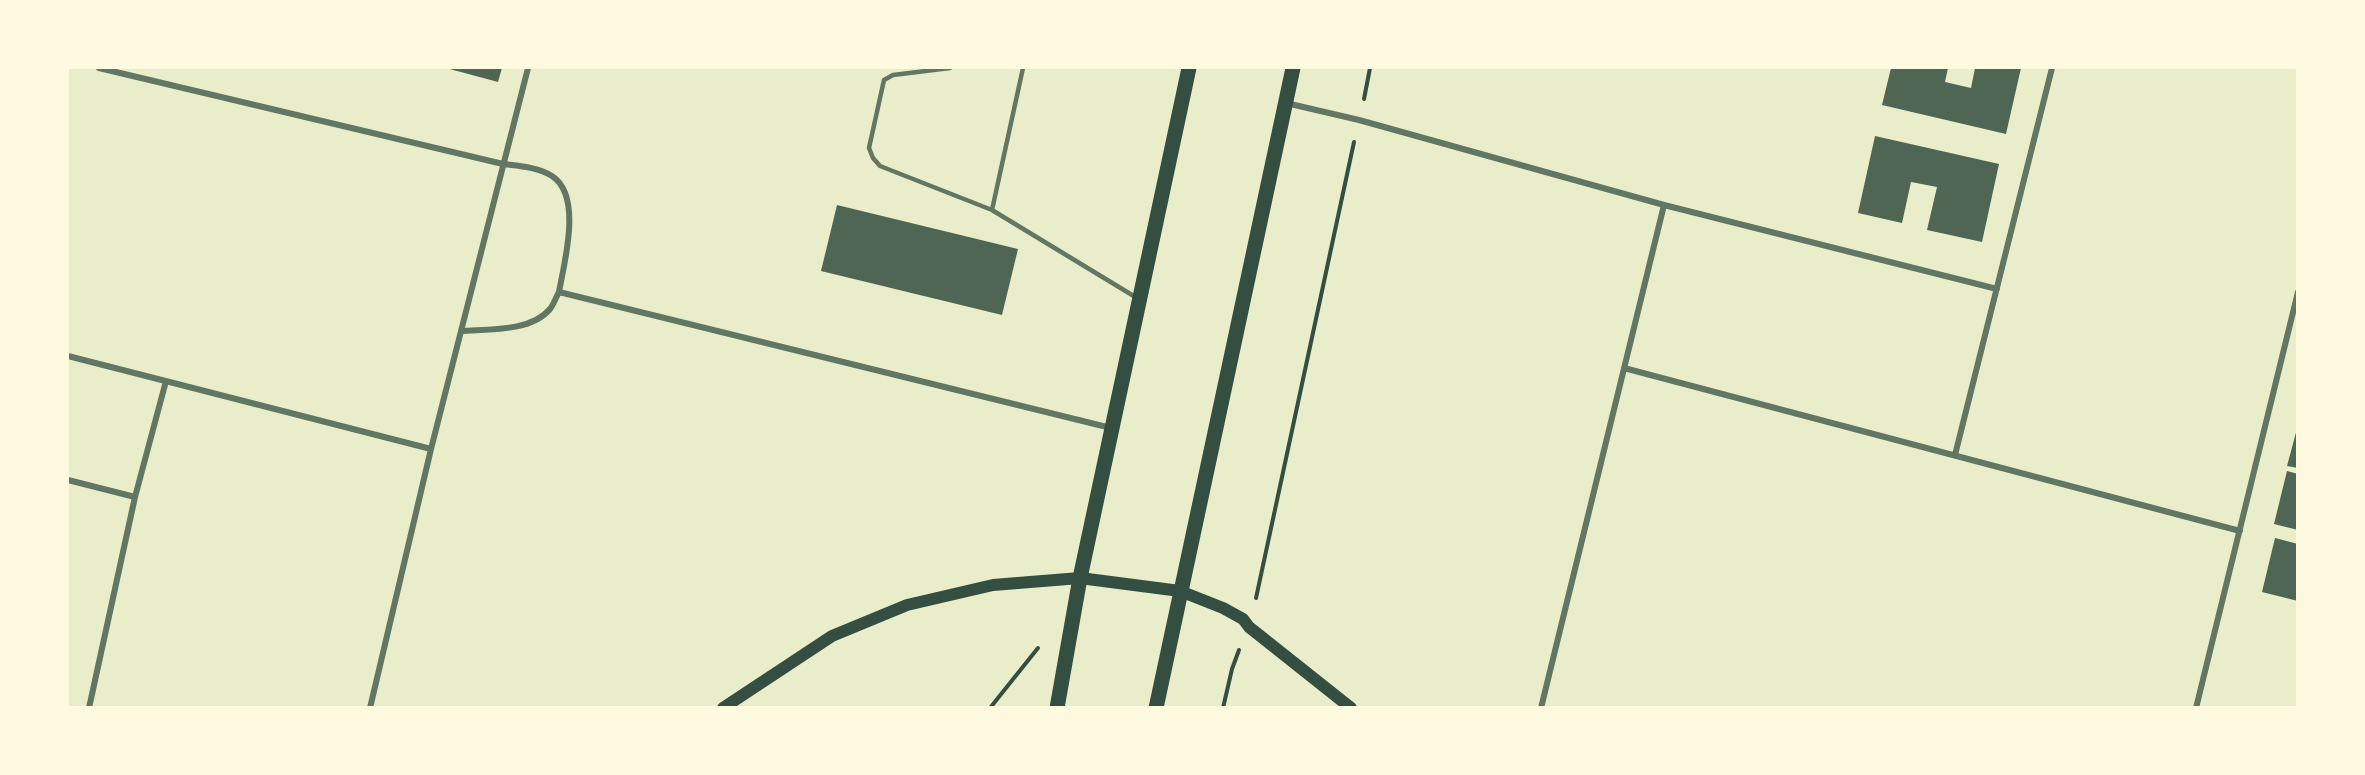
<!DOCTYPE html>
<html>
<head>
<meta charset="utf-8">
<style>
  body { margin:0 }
  #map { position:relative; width:2365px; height:775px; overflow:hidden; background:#e9edc9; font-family:"DejaVu Sans",sans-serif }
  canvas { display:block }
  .frame { position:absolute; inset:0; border:69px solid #fefae0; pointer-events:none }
</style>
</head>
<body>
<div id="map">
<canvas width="2365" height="775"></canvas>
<div class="frame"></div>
</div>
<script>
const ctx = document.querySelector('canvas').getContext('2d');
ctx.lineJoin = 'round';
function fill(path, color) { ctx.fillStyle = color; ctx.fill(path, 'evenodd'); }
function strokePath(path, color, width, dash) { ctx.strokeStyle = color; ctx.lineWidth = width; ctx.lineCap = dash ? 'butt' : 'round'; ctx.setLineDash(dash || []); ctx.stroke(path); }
fill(new Path2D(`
  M446,68H502L498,82Z
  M1891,68H1948L1945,82L1971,88L1975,68H2021L2006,134L1882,105Z
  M1875,136L1999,164L1982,242L1927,230L1937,187L1911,182L1902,223L1858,213Z
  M837,205L1018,249L1002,315L821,271Z
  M2298,425V468L2287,466Z
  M2287,471L2298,474V530L2274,524Z
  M2275,538L2298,544V601L2262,592Z`), '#4f6655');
strokePath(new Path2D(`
  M1364,99L1370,68
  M1256,598L1354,142
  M990,708L1038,648
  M1223,708L1232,669L1239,650`), '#344e41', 4);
strokePath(new Path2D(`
  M950,68L893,75L884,80L869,148L873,158L880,166L992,210
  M1023,68L992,210L1137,298`), '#617663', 4.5);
strokePath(new Path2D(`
  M99,68L503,164C519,166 538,167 552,176C583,196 564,263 559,292L1111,428
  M1286,103L1359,120L1664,205L1997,289
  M461,331C488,329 531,332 550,309C554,304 556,297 559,292
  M68,356L431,449
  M1624,368L2240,531
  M1955,455L2052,68
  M68,480L135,497
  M89,708L135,497L166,381
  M370,708L431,449L528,68
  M1541,708L1664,205
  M2196,708L2298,292`), '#617663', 6);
strokePath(new Path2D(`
  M723,708L832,636L907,605L993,585L1080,578L1180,591L1223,608L1243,619L1249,627L1351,708`), '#344e41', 12);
strokePath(new Path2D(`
  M1057,708L1080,578L1189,68
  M1156,708L1293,68`), '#344e41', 15);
</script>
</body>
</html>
